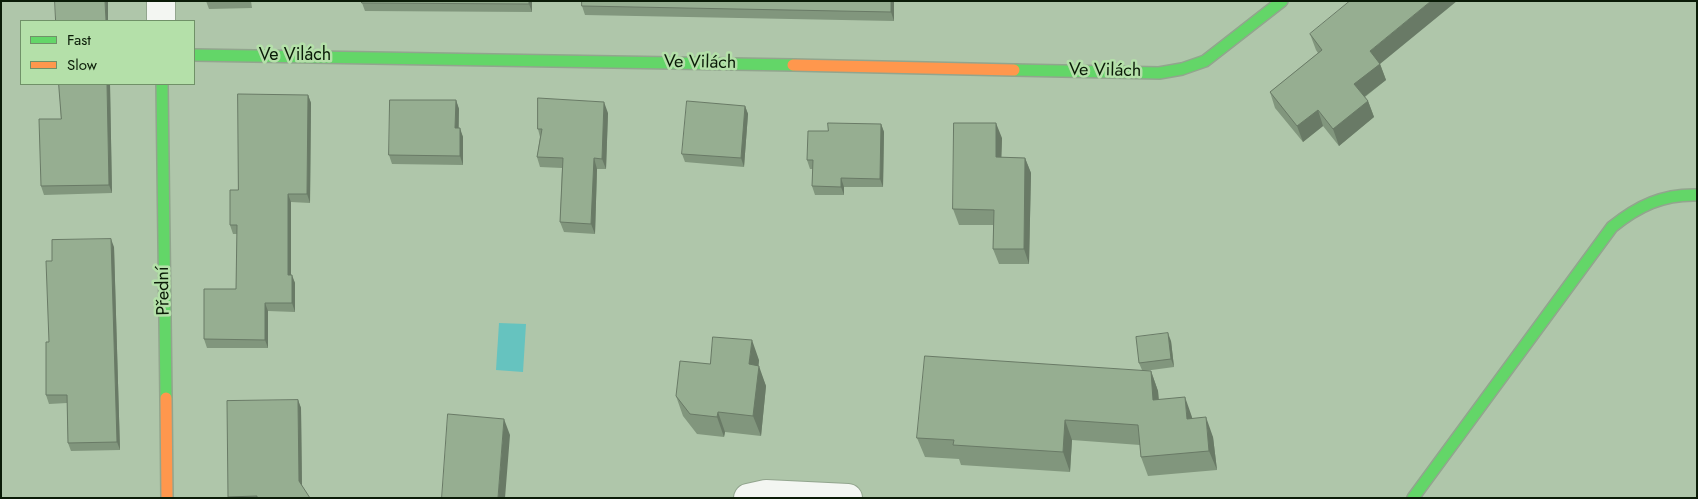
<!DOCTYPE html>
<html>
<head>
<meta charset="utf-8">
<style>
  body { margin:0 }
  #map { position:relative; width:1698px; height:499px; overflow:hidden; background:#afc6aa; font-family:Jost,sans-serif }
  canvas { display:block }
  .frame { position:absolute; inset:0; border:2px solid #0a1b07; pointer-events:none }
  .legend { position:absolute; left:20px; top:20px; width:175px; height:65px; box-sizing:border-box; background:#b4e0a9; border:1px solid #709168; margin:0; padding:6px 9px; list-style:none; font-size:15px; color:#0a1b07 }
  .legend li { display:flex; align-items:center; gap:10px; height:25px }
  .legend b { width:25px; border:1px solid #709168 }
</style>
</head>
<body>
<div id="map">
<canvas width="1698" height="499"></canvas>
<div class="frame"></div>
<ul class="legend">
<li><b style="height:6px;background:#63d668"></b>Fast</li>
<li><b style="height:6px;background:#ff974d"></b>Slow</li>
</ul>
</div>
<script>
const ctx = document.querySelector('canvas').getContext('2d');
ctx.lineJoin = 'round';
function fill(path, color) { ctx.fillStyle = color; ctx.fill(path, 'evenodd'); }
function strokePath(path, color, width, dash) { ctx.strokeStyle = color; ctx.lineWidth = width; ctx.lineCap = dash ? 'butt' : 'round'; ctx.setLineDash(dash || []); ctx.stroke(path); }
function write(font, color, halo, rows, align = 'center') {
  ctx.font = font + ' Jost,sans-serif'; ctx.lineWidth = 5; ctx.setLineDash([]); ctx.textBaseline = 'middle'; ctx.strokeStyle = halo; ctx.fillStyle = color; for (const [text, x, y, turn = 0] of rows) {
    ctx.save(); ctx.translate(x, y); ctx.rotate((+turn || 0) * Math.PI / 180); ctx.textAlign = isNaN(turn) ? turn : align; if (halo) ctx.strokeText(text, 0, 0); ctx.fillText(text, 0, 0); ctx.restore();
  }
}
fill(new Path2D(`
  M499,323L526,324L523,372L496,370Z`), '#66c3bf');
const street = new Path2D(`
  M161,1V21
  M748,498L766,494L848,498`);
const fast = new Path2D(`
  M194,55L793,65
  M1014,70L1159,73L1182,69L1205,61L1282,1
  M162,84L166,398
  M1413,498L1612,227C1638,206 1663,194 1697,195`);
const slow = new Path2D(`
  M793,65L1014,70
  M166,398L167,498`);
strokePath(street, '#92a58e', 30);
strokePath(fast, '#92a58e', 14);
strokePath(slow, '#92a58e', 14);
strokePath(street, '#f3f6f2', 28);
strokePath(fast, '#63d668', 11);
strokePath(slow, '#ff974d', 11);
fill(new Path2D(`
  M206,1H251L252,8L209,9Z
  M532,1V12L365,11L362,3Z
  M582,1H894V21L585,15L582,6Z
  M1310,34L1380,64L1386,80L1365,97L1368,101L1374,117L1339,146L1323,126L1303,142L1275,108L1270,92L1318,53L1316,50Z
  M59,84H110L112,193L44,195L41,186L61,119Z
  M308,95L311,103L310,203L291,202V275L295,283V312L268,311V348H207L204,339L236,289L237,234H233L230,225L238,190Z
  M456,100L459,109V128L463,137V165L392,164L389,155Z
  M745,106L748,114L744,167L685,162L682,154Z
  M608,113L606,169H597L595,234L564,232L560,222L562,168L540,167L537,157L540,137L538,129Z
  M881,124L884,132L883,187H844V195H815L812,186L813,169H810L807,160L828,131Z
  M1002,138L1001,157L1025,158L1031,173L1029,264H999L993,249V225H959L953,209Z
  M114,247L120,450L71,451L68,443L67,403L49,404L46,395L49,342L52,261Z
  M1171,341L1174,367L1144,371H1151L1158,391L1159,400L1192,418L1213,437L1217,470L1148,476L1141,457L1140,445L1072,440L1070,472L961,465L959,459L925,457L917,438L1142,370L1139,363Z
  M759,360L758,366L766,386L761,436L725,432L724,437L697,434L683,416L676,396L710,364Z
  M298,400L301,408L302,486L310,498H229L228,497Z`), '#81967d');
fill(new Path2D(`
  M105,1H108V21H106Z
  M529,1H532V12L529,4Z
  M891,1H894V21L891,12Z
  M1431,1H1457L1380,64L1386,80L1360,100L1354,84L1370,51Z
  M107,84H110L112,193L109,185Z
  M308,95L311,103L310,203L307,194Z
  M456,100L459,109L458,136L455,128Z
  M1368,101L1374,117L1339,146L1333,129Z
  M604,102L608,113L606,169L602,159Z
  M745,106L748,114L744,167L741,158Z
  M1318,110L1323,126L1303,142L1297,126Z
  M996,123L1002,138L1001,172L996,157Z
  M881,124L884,132L883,187L880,179Z
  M460,128L463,137V165L460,156Z
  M594,158L597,169L595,234L591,224Z
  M1025,158L1031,173L1029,264L1024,249Z
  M841,178L844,187V195L841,187Z
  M288,194L291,202V283L288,275Z
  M111,239L114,247L120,450L117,442Z
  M292,275L295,283V312L292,303Z
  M265,303L268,311V348L265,340Z
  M1168,333L1171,341L1174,367L1171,359Z
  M752,340L759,360L757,384L749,364Z
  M759,366L766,386L761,436L753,416Z
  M1151,371L1158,391L1160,420L1153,400Z
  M1185,397L1192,417L1194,438L1187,419Z
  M298,400L301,408L302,490L299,481Z
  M718,412L725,432L724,437L717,417Z
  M1206,417L1213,437L1217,470L1209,451Z
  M504,419L510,435L505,498H498Z
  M1065,420L1072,440L1070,472L1063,452Z`), '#697a66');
const building = new Path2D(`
  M55,1H105L106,21H56Z
  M362,1H529V4L362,3Z
  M582,1H891V12L582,6Z
  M1350,1H1431L1370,51L1380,64L1354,84L1368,101L1333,129L1318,110L1297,126L1270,92L1322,50L1310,34Z
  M59,84H107L109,185L41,186L39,119H61Z
  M238,94L308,95L307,194H288V275H292V303H265V340L204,339V289H236L237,225H230V190H238Z
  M538,98L604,102L602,159L594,158L591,224L560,222L563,158L537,157L542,129H538Z
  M390,100H456L455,128H460V156L389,155Z
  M687,101L745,106L741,158L682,154Z
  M828,123L881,124L880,179L841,178V187L812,186L813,160H807L808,131H828Z
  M954,123H996V157L1025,158L1024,249H993L994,210L953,209Z
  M111,239L117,442L68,443L67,395H46V342H49L46,261H52V240Z
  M1168,333L1171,359L1139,363L1136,337Z
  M713,337L752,340L749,364L759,366L753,416L718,412L717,417L690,414L676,396L680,361L710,364Z
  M925,356L1151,371L1153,400L1185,397L1187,419L1206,417L1209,451L1141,457L1138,425L1065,420L1063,452L953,445L954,440L917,438Z
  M298,400L299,481L310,498H257V496L228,497L227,401Z
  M448,414L504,419L498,498H442Z`);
fill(building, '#96ae91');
strokePath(building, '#697a66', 1);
write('18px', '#0a1b07', '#b4e0a9', [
  ["Ve Vilách",295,56],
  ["Ve Vilách",700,63,1],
  ["Ve Vilách",1105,71,1],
  ["Přední",164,291,-91]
]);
</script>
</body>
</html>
